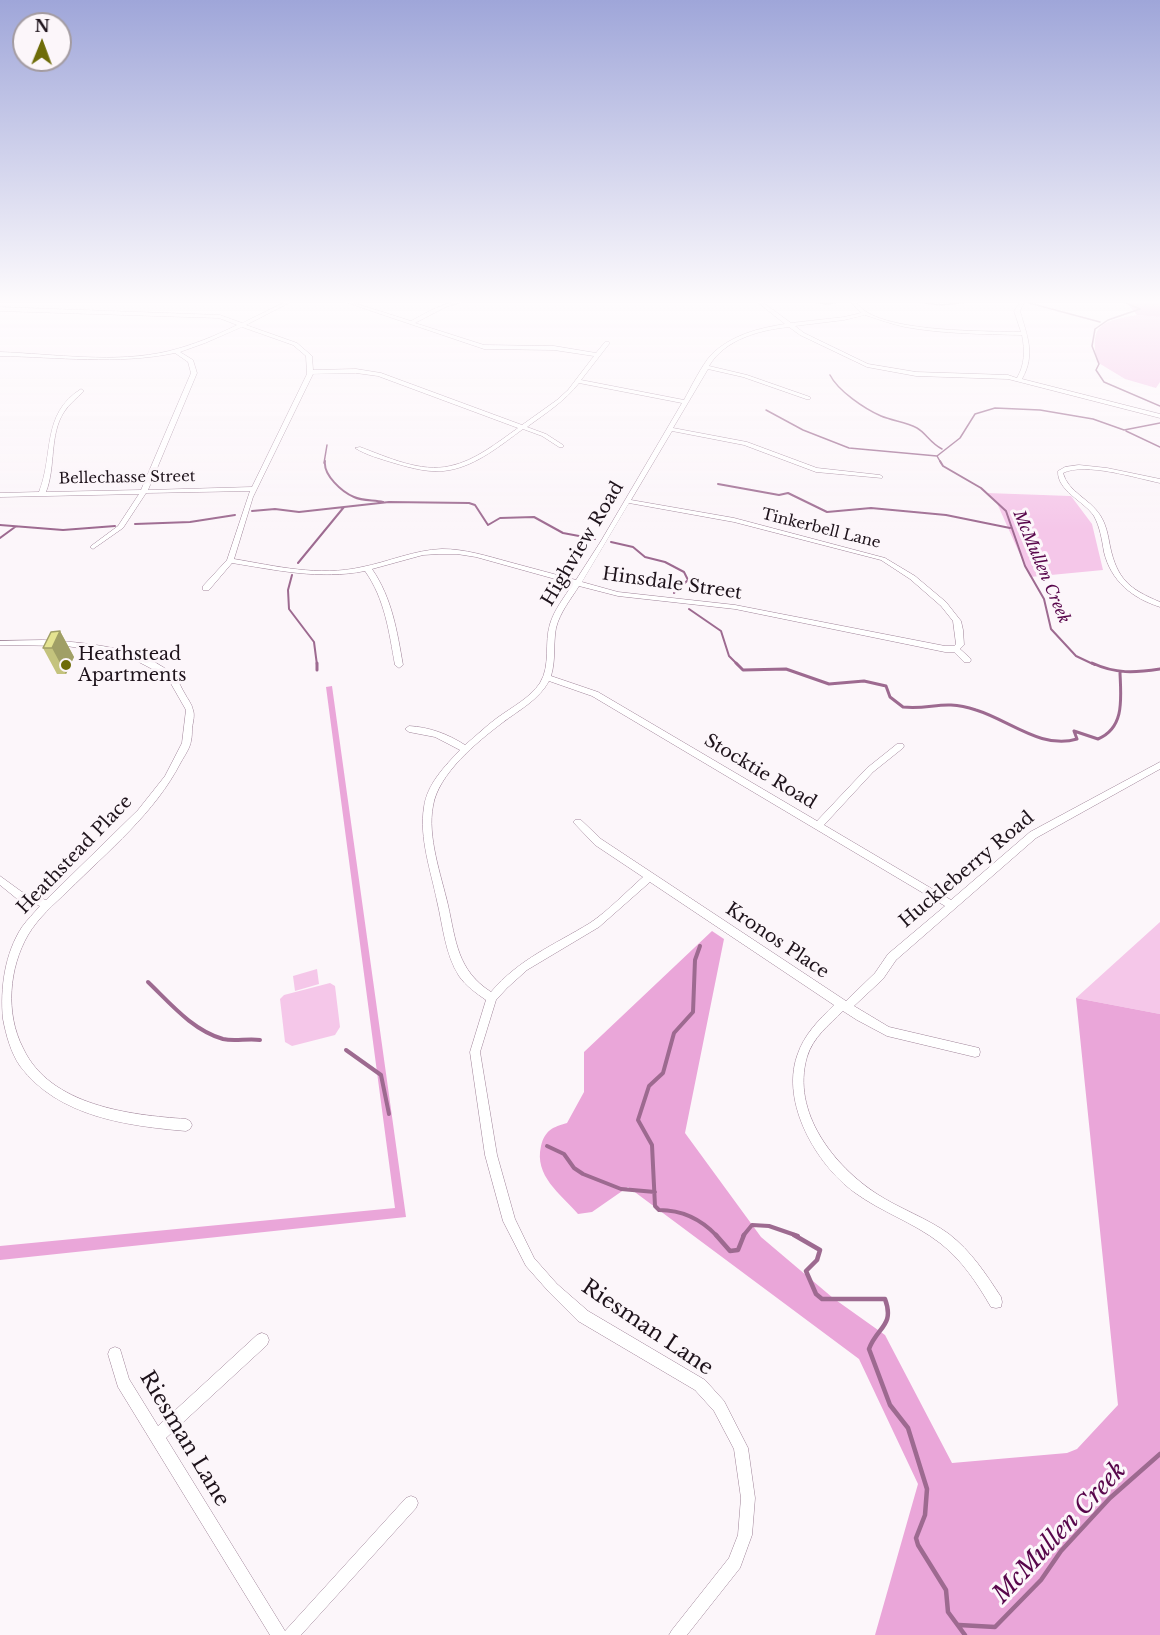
<!DOCTYPE html>
<html>
<head>
<meta charset="utf-8">
<style>
  body { margin:0 }
  #map { position:relative; width:1160px; height:1635px; overflow:hidden; background:#fcf6fa; font-family:"Libre Baskerville",serif }
  canvas { display:block }
  .north { position:absolute; left:12px; top:12px; width:60px; height:60px; box-sizing:border-box; background:#fcf6fa; border:2px solid #a39ba1; border-radius:50%; rotate:1deg; font-size:16px; font-weight:700; line-height:24px; text-align:center; color:#1e131b }
  .north::after { content:''; display:block; margin:auto; width:21px; height:27px; background:#6e6c09; clip-path:polygon(50% 0,100% 100%,50% 72%,0 100%) }
</style>
</head>
<body>
<div id="map">
<canvas width="1160" height="1635"></canvas>
<div class="north">N</div>
</div>
<script>
const ctx = document.querySelector('canvas').getContext('2d');
ctx.lineJoin = 'round';
function fill(path, color) { ctx.fillStyle = color; ctx.fill(path, 'evenodd'); }
function strokePath(path, color, width, dash) { ctx.strokeStyle = color; ctx.lineWidth = width; ctx.lineCap = dash ? 'butt' : 'round'; ctx.setLineDash(dash || []); ctx.stroke(path); }
function write(font, color, halo, rows, align = 'center') {
  ctx.font = font + ' "Libre Baskerville",serif'; ctx.lineWidth = 6; ctx.setLineDash([]); ctx.textBaseline = 'middle'; ctx.strokeStyle = halo; ctx.fillStyle = color; for (const [text, x, y, turn = 0] of rows) {
    ctx.save(); ctx.translate(x, y); ctx.rotate((+turn || 0) * Math.PI / 180); ctx.textAlign = isNaN(turn) ? turn : align; if (halo) ctx.strokeText(text, 0, 0); ctx.fillText(text, 0, 0); ctx.restore();
  }
}
fill(new Path2D(`
  M1137,315L1160,317V382L1156,388L1125,379L1097,362C1089,323 1103,321 1137,315Z
  M987,493L1071,496L1092,524L1103,570L1030,577L996,501Z
  M1160,922V1014L1076,998Z
  M317,969L319,984L295,991L293,976Z
  M330,983L335,986L340,1027L335,1035L292,1046L285,1042L280,999L284,995Z`), '#f5c7e9');
fill(new Path2D(`
  M1125,301H1160V317L1137,315Z
  M332,686L406,1217L0,1260V1246L395,1208L326,687Z
  M712,931L724,939L685,1133L761,1237L833,1298L885,1335L952,1463L1067,1453L1077,1449L1118,1405L1076,998L1160,1014V1635H875L918,1484L859,1359L628,1187L592,1212L578,1214C560,1193 534,1176 541,1146C545,1130 553,1127 567,1123L584,1092V1052Z`), '#eaa6d9');
strokePath(new Path2D(`
  M808,301L827,304L843,301
  M909,301L942,305L974,301
  M1122,301L1140,309L1108,320L1095,329L1092,346L1099,364L1096,370L1104,382L1160,406
  M1029,303L1100,322
  M830,375C838,391 865,409 881,416C893,421 906,422 917,428C926,433 930,443 942,449
  M766,410L803,430L849,448L937,456
  M1126,431L1160,447
  M937,456L941,463
  M937,456L960,438L975,414L995,408L1040,410L1093,419L1124,430L1160,423
  M324,463L327,445`), '#9d6a90', 1.5);
strokePath(new Path2D(`
  M325,461C323,475 342,492 354,497C362,501 374,500 383,502
  M940,461L943,466L981,488L1006,511L1025,566L1044,599L1051,629L1076,656L1095,665
  M718,484L779,495L788,493L827,512L871,508L946,515L1010,528
  M252,511L275,509L299,512L389,502L469,503L475,505L488,525L500,518L534,517L563,533L595,539
  M135,524L190,522L235,515
  M0,525L63,530L115,526
  M0,538L15,527
  M611,542L633,547L645,557L665,562L684,572L688,580L674,593
  M298,563L344,507
  M292,575L288,590L289,609L314,642L317,665
  M689,609L721,631L729,656L738,665`), '#9d6a90', 2);
strokePath(new Path2D(`
  M317,663V670
  M736,663L743,670L786,669L829,684L864,681L886,686L890,697L903,707C932,710 943,699 976,710C1009,720 1042,750 1077,739L1074,731L1098,739C1125,728 1121,698 1120,673
  M1092,663C1116,674 1134,673 1160,669`), '#9d6a90', 3);
strokePath(new Path2D(`
  M700,946L695,960L693,1012L674,1033L663,1073L649,1086L638,1120L652,1145L655,1206L659,1210C683,1210 701,1219 717,1236
  M148,982C170,1003 192,1030 223,1039C235,1042 247,1038 260,1040
  M346,1050L381,1075L389,1114
  M547,1146L564,1154L574,1168L583,1174L621,1189L655,1192
  M743,1236L752,1225L769,1226L798,1236`), '#9d6a90', 4);
strokePath(new Path2D(`
  M716,1235L730,1251L738,1250L744,1235
  M794,1235L820,1250L817,1260L806,1271L816,1294L822,1299H885C895,1326 877,1327 869,1349L890,1405L908,1428L927,1489L925,1515L916,1538L918,1545L946,1590L948,1612L965,1635
  M959,1625L995,1627L1041,1580L1061,1551L1110,1498L1160,1454`), '#9d6a90', 4.5);
const street = new Path2D(`
  M287,301H293L246,325L297,343L312,356L313,370L356,369L381,373L522,425L557,400L568,390L594,356L554,350L484,349L342,301H348L411,321C428,312 445,301 465,301L446,307L415,323L484,345L554,346L596,353L605,342H609V344L581,380L684,400C691,387 702,365 711,355C731,335 759,328 785,324L756,301H761L791,323L844,317L861,313L850,301H855C858,304 861,308 865,311C896,332 982,331 1021,332L1014,311L1021,301H1025L1020,311C1027,336 1036,354 1022,379L1160,414V418L1008,379L916,376L867,367L800,335L789,327C760,330 725,339 709,366L747,375L810,397V399H806L743,377L708,369L673,428L747,442L817,468L880,475L883,477L882,478L816,472L744,445L672,431L631,500L734,518L885,558L915,576L946,602L961,621L963,630L964,645L960,649L970,658L971,660L970,662H964L954,652H945L735,609L618,596L579,586C571,599 560,612 556,628C553,644 556,660 551,676L598,692L817,821L867,768L897,744H903L904,746L903,748L873,772L824,825L951,900L1030,832L1160,762V769L1036,838L896,960L883,979L854,1006L889,1027L979,1048L980,1052L979,1056L975,1057L887,1036L857,1020L843,1011C829,1025 813,1037 807,1057C791,1112 834,1166 877,1194C900,1209 927,1218 949,1234C971,1251 986,1274 1001,1297L1002,1302L1001,1307L996,1308L991,1307C977,1283 962,1260 940,1243C913,1222 881,1212 854,1192C816,1164 781,1103 797,1056C804,1034 819,1020 834,1005L650,882L599,927L527,970L507,988L496,1000L480,1052L497,1155L515,1219L534,1258L557,1284L588,1311L705,1380L724,1401L748,1448L755,1498L752,1535L740,1568L687,1635H669L672,1630L729,1558L738,1535L741,1498L734,1449L714,1411L695,1390L578,1321L549,1292L526,1266L503,1221L485,1155L470,1052L486,1000C476,993 466,986 459,976C445,954 443,926 437,901C431,871 419,838 424,807C427,784 445,766 460,750L435,737L409,732L405,729L409,726C429,727 448,734 465,745C476,736 486,726 497,718C512,707 530,698 540,683C551,665 544,643 550,624C554,610 565,596 573,584L476,557L457,554H439L423,555L372,569C392,598 397,631 403,665L399,668L395,665C389,632 385,599 365,571C320,580 276,570 232,563L209,590H203V586L227,560L250,491L146,493L123,528L93,549L90,547L91,546L118,526L139,494L0,497V493L39,492C54,455 41,414 81,389L84,391C77,398 69,404 64,412C49,435 56,467 46,492L141,490L191,373L188,362L175,353C117,365 58,357 0,356V352C55,354 115,364 169,351C193,345 215,336 237,325L219,318L0,311V307L220,315L242,323ZM865,315C878,319 891,324 905,327C943,334 983,334 1022,335C1025,351 1025,364 1017,378L1008,375L916,372L868,364L804,333L795,326L844,320ZM242,327L293,345L306,356L307,374L252,487L148,490L197,373L193,360L180,352L205,343ZM356,373L378,376L518,428C498,442 475,461 450,466C421,473 387,457 360,447L355,448C366,455 381,459 394,463C411,468 432,474 450,470C477,465 501,445 523,429L542,436L559,447H563V445L546,434L527,427C546,413 565,401 579,383L682,403L601,541L576,580C554,574 531,568 509,562C487,556 465,549 442,549C414,550 388,562 362,567C319,577 276,566 234,559L253,497L313,374ZM629,503L734,522L881,560L910,579L941,606L953,621L956,644L954,646H945L735,605L618,592L582,582ZM549,681L592,696L945,906L888,954L875,973L846,1001L601,839L581,820H575L573,822L575,824L595,845L643,877C627,891 608,911 590,923C554,945 519,959 491,992C457,970 456,941 448,905C441,875 427,836 433,806C438,774 477,742 502,723C519,710 539,700 549,681Z
  M590,301H622L620,302H592Z
  M1079,465L1107,468L1160,479V483C1136,478 1085,462 1063,473C1068,492 1090,499 1100,515C1106,524 1108,535 1110,546C1117,579 1129,589 1160,602V607C1132,598 1111,581 1104,552C1102,540 1100,527 1094,516C1084,501 1057,491 1058,471L1065,467Z
  M43,640C81,642 148,647 176,678C179,682 182,689 185,694C187,698 192,704 193,710C195,715 193,722 192,728C192,732 192,737 191,741C190,748 185,755 181,762C155,813 108,851 68,891C54,904 38,918 28,935C9,968 5,1013 23,1048C50,1106 130,1115 186,1119L190,1121L192,1125L190,1129L186,1131C128,1126 58,1117 20,1066C11,1053 6,1035 3,1019C0,988 5,953 22,927C27,920 34,913 40,906L16,898L0,885V876L22,892L46,900L138,810L165,776L182,743L186,710L170,682L154,670L135,660L114,654L67,646L0,645V641Z
  M262,1333L267,1335L269,1340L267,1345L166,1438L285,1631L406,1498L411,1496L416,1498L418,1503L416,1508L301,1635H270L118,1387L108,1354L110,1349L115,1347L120,1349L129,1379L158,1426L257,1335Z`);
strokePath(street, '#9f8398', 1);
fill(street, '#fff');
fill(new Path2D(`
  M60,631L74,657L66,674H57L43,648Z`), '#c4c37d');
fill(new Path2D(`
  M60,631L74,657L66,674L52,648Z`), '#a09f66');
const building = new Path2D(`
  M60,631L52,648H43L51,632Z`);
fill(building, '#e4e391');
strokePath(building, '#a09f66', 1.5);
const sky = ctx.createLinearGradient(0, 0, 0, 530);
sky.addColorStop(0, '#9fa6d9');
sky.addColorStop(0.57, '#fefbfd');
sky.addColorStop(1, '#fefbfd00');
ctx.fillStyle = sky;
ctx.fillRect(0, 0, 1160, 530);
for (const [x, y, r, color] of [
  [66,665,6,"#6e6c09"]
]) { const dot = new Path2D(); dot.arc(x, y, r, 0, 2 * Math.PI); ctx.fillStyle = color; ctx.fill(dot); strokePath(dot, '#fcf6fa', 2); }
write('15px', '#1e131b', '#fcf6fa', [
  ["Bellechasse Street",127,478,-1],
  ["Tinkerbell Lane",821,529,14]
]);
write('italic 16px', '#58064b', '#fcf6fa', [
  ["McMullen Creek",1041,567,67]
]);
write('18px', '#1e131b', '#fcf6fa', [
  ["Highview Road",583,544,-59],
  ["Hinsdale Street",672,584,8],
  ["Stocktie Road",760,772,31],
  ["Heathstead Place",75,855,-46],
  ["Huckleberry Road",967,870,-40],
  ["Kronos Place",777,941,34]
]);
write('18px', '#1e131b', '#fcf6fa', [
  ["Heathstead",78,655],
  ["Apartments",78,676]
], 'left');
write('21px', '#1e131b', '#fcf6fa', [
  ["Riesman Lane",647,1328,34],
  ["Riesman Lane",184,1439,59]
]);
write('italic 24px', '#58064b', '#fcf6fa', [
  ["McMullen Creek",1060,1533,-47]
]);
</script>
</body>
</html>
